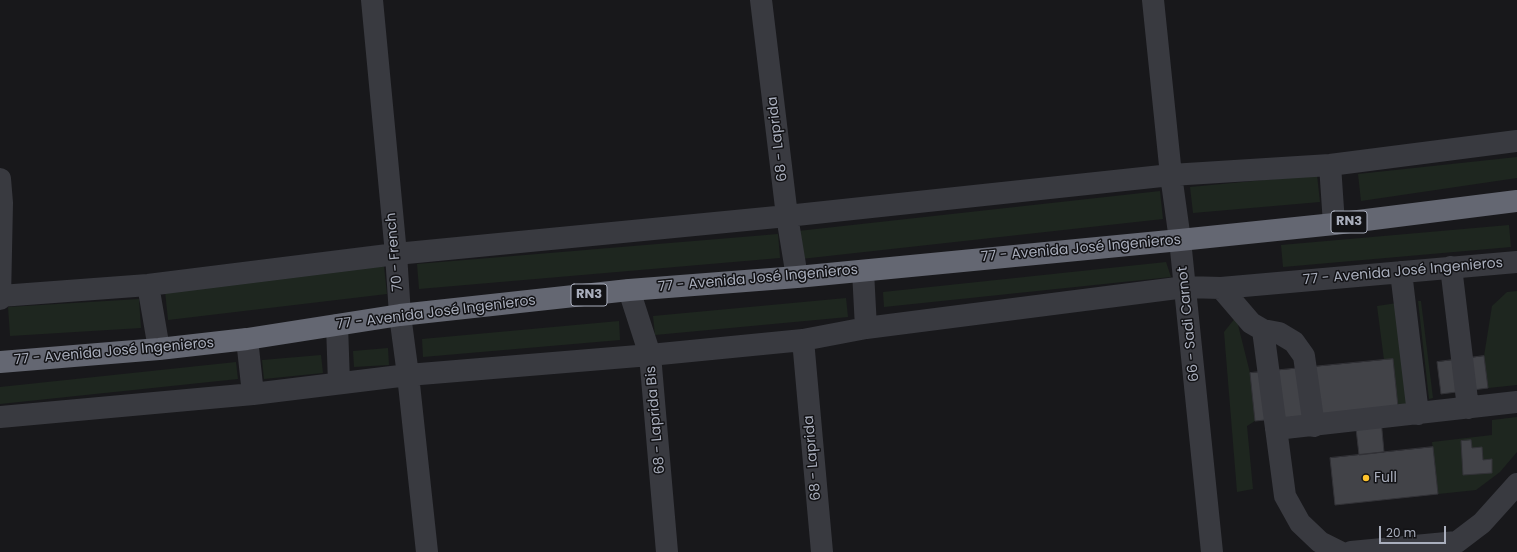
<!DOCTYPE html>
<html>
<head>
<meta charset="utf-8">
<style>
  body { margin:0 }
  #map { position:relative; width:1517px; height:552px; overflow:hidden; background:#18181b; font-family:Poppins,sans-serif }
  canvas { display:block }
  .scale { position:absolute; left:1379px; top:526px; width:67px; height:18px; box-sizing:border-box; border:2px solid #a9aebc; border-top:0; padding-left:5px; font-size:12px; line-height:14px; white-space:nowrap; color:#a9aebc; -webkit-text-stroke:3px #131316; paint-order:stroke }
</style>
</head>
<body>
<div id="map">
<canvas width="1517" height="552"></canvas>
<div class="scale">20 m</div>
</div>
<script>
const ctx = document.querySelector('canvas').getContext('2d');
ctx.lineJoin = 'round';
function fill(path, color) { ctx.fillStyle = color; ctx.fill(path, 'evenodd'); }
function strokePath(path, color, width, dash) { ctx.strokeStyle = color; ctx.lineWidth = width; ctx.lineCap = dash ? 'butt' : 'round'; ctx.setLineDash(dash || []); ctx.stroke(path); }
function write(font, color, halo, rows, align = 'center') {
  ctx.font = font + ' Poppins,sans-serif'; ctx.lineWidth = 3; ctx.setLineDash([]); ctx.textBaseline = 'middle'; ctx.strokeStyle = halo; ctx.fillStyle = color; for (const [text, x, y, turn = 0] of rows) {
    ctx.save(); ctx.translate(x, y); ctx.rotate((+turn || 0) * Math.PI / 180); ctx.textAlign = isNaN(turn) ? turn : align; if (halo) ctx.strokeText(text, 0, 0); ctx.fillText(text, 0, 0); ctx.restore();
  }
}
fill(new Path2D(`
  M1517,157V178L1361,201L1358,174Z
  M1317,175L1320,202L1193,213L1190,187Z
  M1160,191L1163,219L801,259L798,231Z
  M1509,225L1511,247L1283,267L1281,245Z
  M778,234L780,258L419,289L417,264Z
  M1166,262L1171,277L884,307L883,292Z
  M384,266L387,294L168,320L165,291Z
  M1517,291V385L1488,388L1484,356L1492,306L1507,292Z
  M846,298L848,317L655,335L653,316Z
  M139,299L141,328L10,336L8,307Z
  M1418,301H1421L1433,398L1429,399Z
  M1397,303L1410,406L1398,407L1393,360H1384L1377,306Z
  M1236,317L1250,373L1255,421L1247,426L1253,489L1237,492L1224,332Z
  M619,321L620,340L423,357L422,339Z
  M388,348L389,365L354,367L353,351Z
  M321,355L323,373L264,379L262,360Z
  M236,362L238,379L0,404V387Z
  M1517,417V452L1500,472L1476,490L1438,494L1432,442L1492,435V420Z`), '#1e261f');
const building = new Path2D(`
  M1484,356L1488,388L1441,394L1437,362Z
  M1393,359L1398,407L1380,409L1384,452L1359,455L1354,411L1255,421L1250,373Z
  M1471,440L1472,448L1482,447L1483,460L1492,459V473L1463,475L1461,441Z
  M1433,447L1438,494L1335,505L1330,458Z`);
fill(building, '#424348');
strokePath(building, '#323237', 1);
strokePath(new Path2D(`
  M372,0L396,254L400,315L408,375L427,552
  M761,0L787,216L797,277
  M1153,0L1171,175L1180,240L1212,552
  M1330,165L1334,224
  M0,179L2,203L0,299
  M1451,267L1468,408
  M863,271L866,328
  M1401,272L1418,414
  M148,285L159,349
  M1221,288L1251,323L1263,330L1279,333L1294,342L1304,356L1314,426
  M629,290L650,355L667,552
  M0,296L148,285L396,254L787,216L1171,175L1330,165L1517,141
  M337,325L339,383
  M1263,330L1285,496L1300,523L1320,542L1340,552
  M247,339L253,394
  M803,340L822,552
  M0,417L253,394L408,375L650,355L803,340L866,328L1185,287L1221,288L1517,262
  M1276,429L1517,402
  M1351,552L1457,542L1482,523L1517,484`), '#393a40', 22);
strokePath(new Path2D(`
  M0,362L159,349L247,339L400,315L629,290L797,277L1180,240L1334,224L1517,201`), '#646772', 22);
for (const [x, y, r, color] of [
  [1366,478,4,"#ffc32c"]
]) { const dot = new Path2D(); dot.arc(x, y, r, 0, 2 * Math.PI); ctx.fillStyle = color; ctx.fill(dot); strokePath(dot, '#131316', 1.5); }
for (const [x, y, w] of [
  [1349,222,36],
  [589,295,36]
]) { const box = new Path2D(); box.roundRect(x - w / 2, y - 11, w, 22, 3); ctx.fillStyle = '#131316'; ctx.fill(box); strokePath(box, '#a9aebc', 1); }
write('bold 13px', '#a9aebc', null, [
  ["RN3",1349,222],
  ["RN3",589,295]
]);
write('14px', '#a9aebc', '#131316', [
  ["68 - Laprida",778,139,-97],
  ["77 - Avenida José Ingenieros",1081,249,-5],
  ["70 - French",395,252,-95],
  ["77 - Avenida José Ingenieros",1403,272,-5],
  ["77 - Avenida José Ingenieros",758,279,-5],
  ["77 - Avenida José Ingenieros",436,313,-7],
  ["66 - Sadi Carnot",1189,324,-96],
  ["77 - Avenida José Ingenieros",114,352,-5],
  ["68 - Laprida Bis",656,420,-95],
  ["68 - Laprida",813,458,-95]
]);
write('14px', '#a9aebc', '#131316', [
  ["Full",1374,478]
], 'left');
</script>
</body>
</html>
